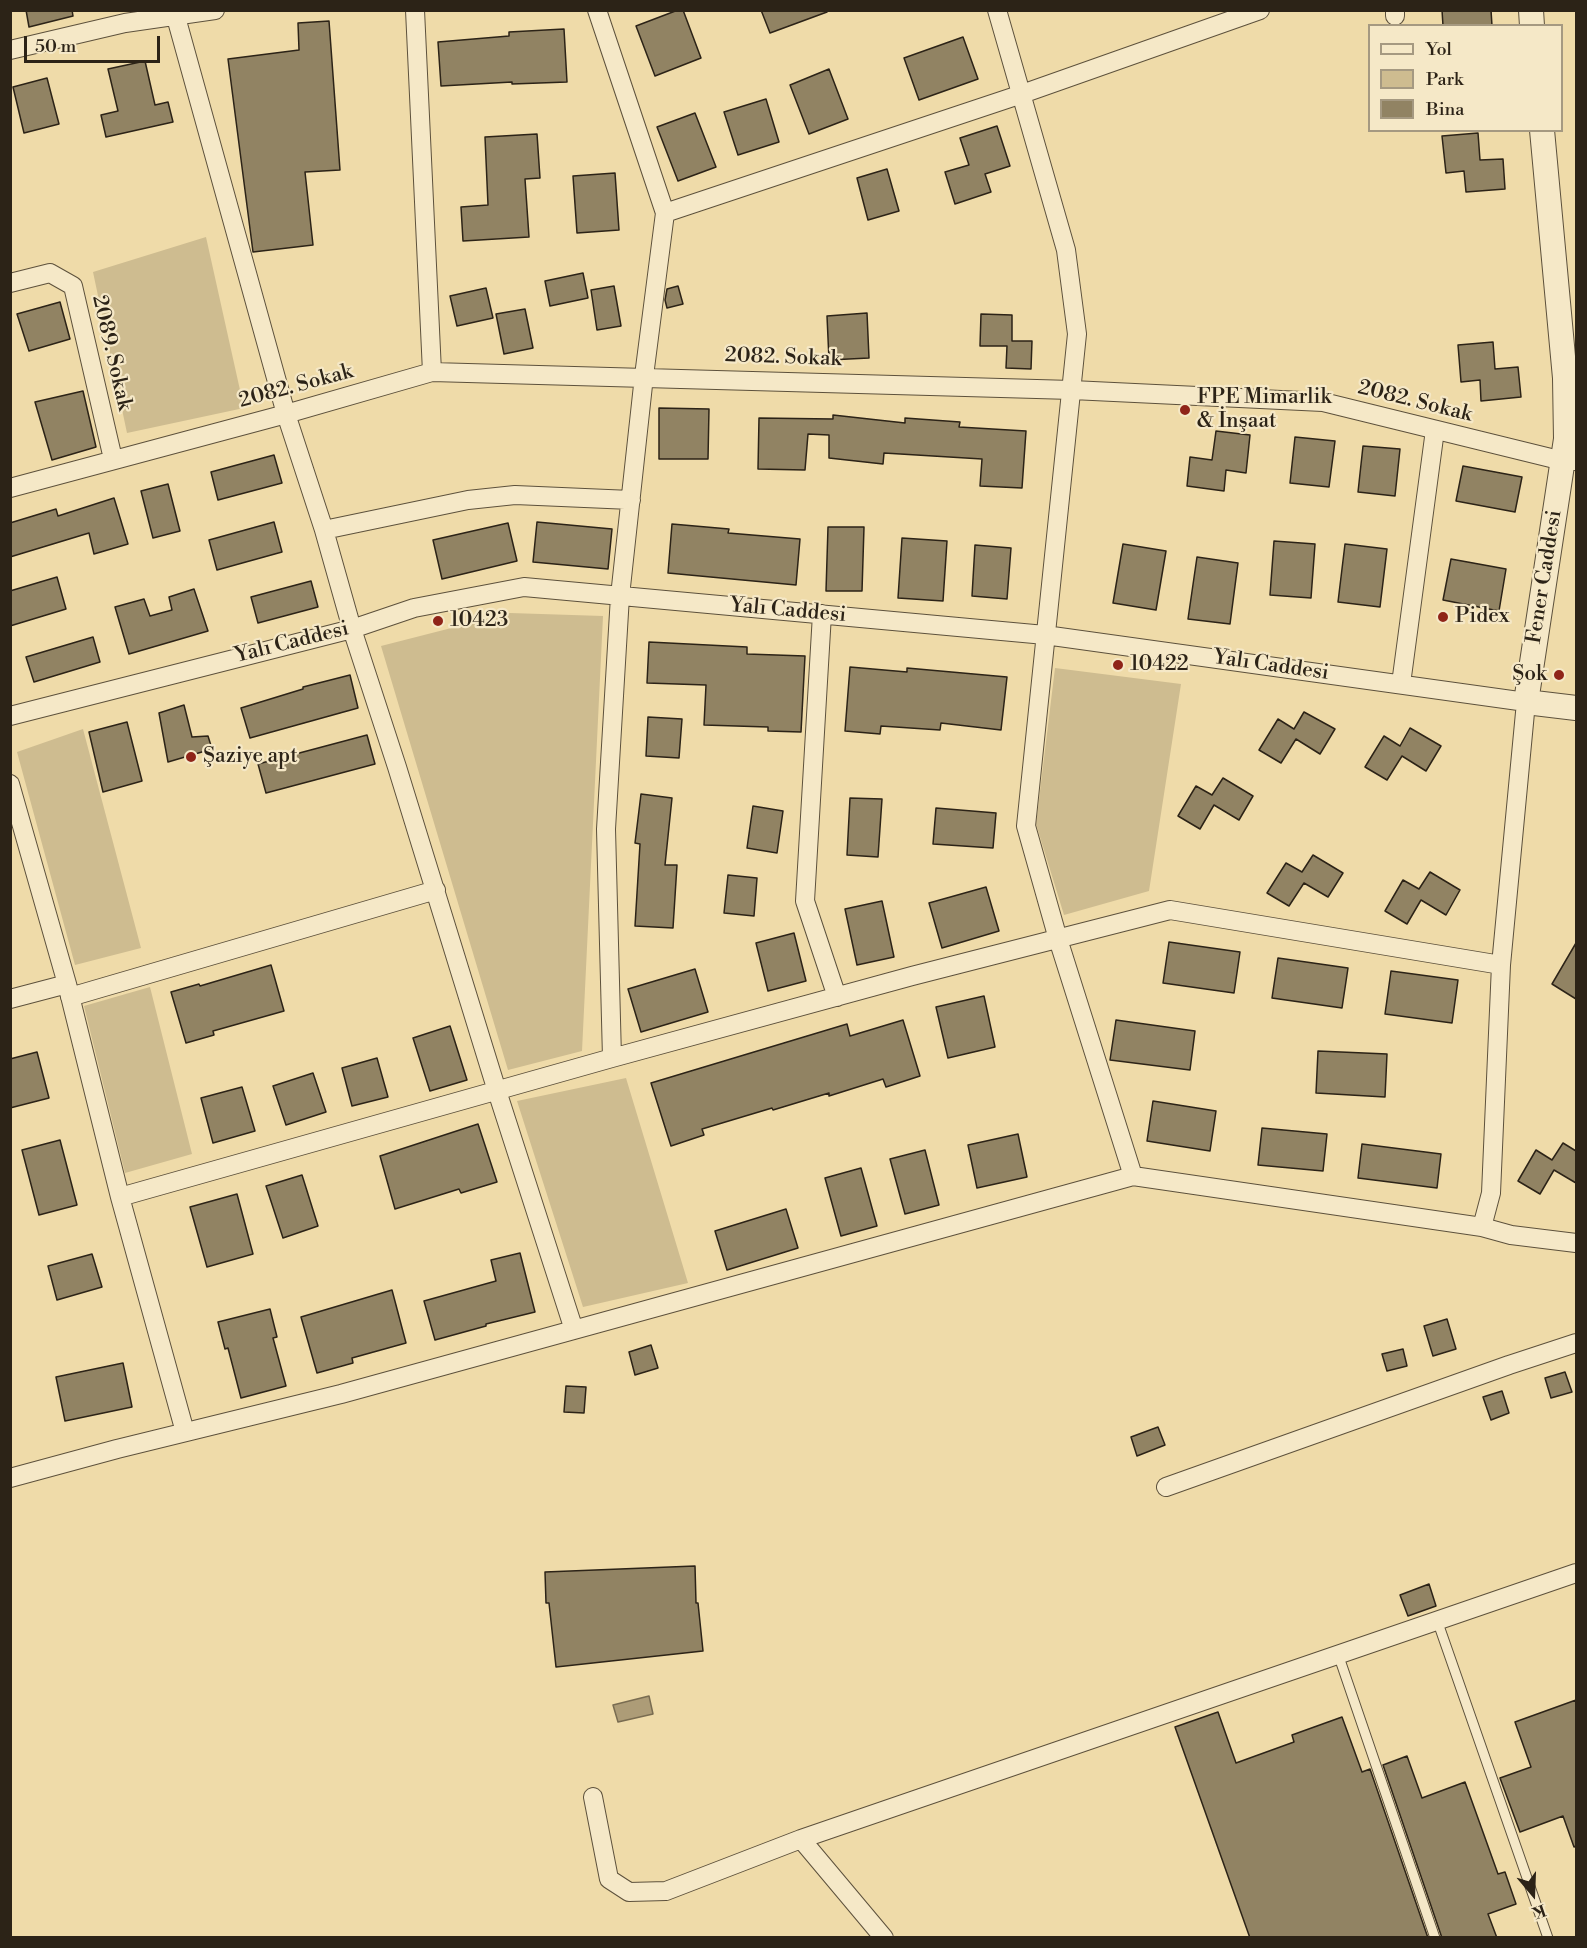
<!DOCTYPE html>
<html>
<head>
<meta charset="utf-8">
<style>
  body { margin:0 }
  #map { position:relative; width:1587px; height:1948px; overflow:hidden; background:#efdba9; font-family:"Libre Bodoni",serif }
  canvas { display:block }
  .frame { position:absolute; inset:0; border:12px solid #2c2317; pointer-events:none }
  .legend { position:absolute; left:1368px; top:24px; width:195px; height:108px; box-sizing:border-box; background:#f5e8c7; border:2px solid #a59981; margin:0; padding:8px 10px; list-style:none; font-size:18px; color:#2c2317 }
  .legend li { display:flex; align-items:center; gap:12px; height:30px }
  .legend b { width:30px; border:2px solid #a59981 }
  .north { position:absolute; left:1503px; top:1864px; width:60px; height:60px; -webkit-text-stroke:4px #f5e8c7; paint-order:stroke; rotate:161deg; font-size:16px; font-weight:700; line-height:24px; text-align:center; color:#2c2317 }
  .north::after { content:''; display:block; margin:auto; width:21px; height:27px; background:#2c2317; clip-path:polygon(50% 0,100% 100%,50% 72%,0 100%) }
  .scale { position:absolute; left:24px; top:36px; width:136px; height:27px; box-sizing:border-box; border:3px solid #2c2317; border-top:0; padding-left:8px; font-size:18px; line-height:21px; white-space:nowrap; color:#2c2317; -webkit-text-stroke:4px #f5e8c7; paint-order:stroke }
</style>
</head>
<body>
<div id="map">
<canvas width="1587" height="1948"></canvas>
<div class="frame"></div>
<ul class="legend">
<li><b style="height:8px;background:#f5e8c7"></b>Yol</li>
<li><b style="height:16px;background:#cebc90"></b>Park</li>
<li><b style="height:16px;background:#918363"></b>Bina</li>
</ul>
<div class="north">K</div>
<div class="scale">50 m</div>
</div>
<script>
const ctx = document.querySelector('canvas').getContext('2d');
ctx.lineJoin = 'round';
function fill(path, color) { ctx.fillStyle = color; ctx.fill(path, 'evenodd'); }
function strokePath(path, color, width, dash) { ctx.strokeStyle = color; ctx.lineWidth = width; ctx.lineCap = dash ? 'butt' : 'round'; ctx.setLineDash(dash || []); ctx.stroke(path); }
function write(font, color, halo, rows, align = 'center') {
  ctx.font = font + ' "Libre Bodoni",serif'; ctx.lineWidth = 4.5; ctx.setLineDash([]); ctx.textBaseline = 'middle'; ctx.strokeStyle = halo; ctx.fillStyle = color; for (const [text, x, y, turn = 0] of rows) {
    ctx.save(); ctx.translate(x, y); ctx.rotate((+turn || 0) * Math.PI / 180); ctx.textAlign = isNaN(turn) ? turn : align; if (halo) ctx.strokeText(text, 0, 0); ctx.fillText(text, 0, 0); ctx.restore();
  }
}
fill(new Path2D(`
  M206,237L244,408L127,433L93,272Z
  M510,613L603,616L582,1051L508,1070L381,646Z
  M1055,668L1181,684L1149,891L1064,915L1036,824Z
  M83,729L141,948L75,965L17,752Z
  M150,987L192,1154L125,1173L84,1006Z
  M626,1078L688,1283L583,1307L517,1101Z`), '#cebc90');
const water = new Path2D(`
  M649,1696L653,1714L618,1722L613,1705Z`);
fill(water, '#ad9c77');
strokePath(water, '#796c51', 1.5);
const building = new Path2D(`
  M26,10H72L73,16L29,27Z
  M678,10H683L701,58L655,76L636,26Z
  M761,10H827V12L770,33Z
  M1442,10H1491L1492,26H1443Z
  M329,21L340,170L305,172L313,245L253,252L228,59L299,50L298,23Z
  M564,29L567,82L512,84V82L441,86L438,42L509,36V32Z
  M963,37L978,79L919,100L904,58Z
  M145,61L155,105L168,102L173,122L106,137L101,115L118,111L108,69Z
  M829,69L848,119L809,134L790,85Z
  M47,78L59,124L24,133L13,87Z
  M766,99L779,142L738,155L724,112Z
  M695,113L716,167L678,181L657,127Z
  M997,126L1010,166L985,174L991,192L955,204L945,172L969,165L960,138Z
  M1478,133L1480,160L1503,159L1505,189L1466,192L1464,171L1446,173L1442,136Z
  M537,134L540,178L525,179L529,237L463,241L461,207L488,205L485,137Z
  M887,169L899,211L868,220L857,178Z
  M615,173L619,230L577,233L573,176Z
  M583,273L588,298L550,306L545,281Z
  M614,286L621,326L597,330L591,290Z
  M678,286L683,304L667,308L665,300L667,289Z
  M486,288L493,318L457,326L450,296Z
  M60,302L70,339L29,351L17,314Z
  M525,309L533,348L504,354L496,314Z
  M867,313L869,358L829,360L827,316Z
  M981,314L1012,315V341H1032L1031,369L1006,368L1007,346H980Z
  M1493,342L1495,369L1518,367L1521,397L1481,401L1480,380L1461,382L1458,345Z
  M83,391L96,447L52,460L35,402Z
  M659,408L709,409L708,459H659Z
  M833,415L905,423V418L960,422L959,427L1026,431L1022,488L980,486L982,459L884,453L883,464L829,458V435L808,434L805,470L758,469L759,418L833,419Z
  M1216,431L1250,435L1246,473L1226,470L1224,491L1187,486L1190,457L1212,460Z
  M1295,437L1335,441L1329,487L1290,483Z
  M1363,446L1400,449L1395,496L1358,492Z
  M274,455L282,483L218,500L211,472Z
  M1463,466L1522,477L1515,512L1456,501Z
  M168,484L180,531L153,538L141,491Z
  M114,498L128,544L94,554L89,533L10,557V523L56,509L58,516Z
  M274,522L282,552L217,570L209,540Z
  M537,522L612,529L608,569L533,562Z
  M508,523L517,561L442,579L433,540Z
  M672,524L729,529L728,533L800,539L796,585L668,573Z
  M828,527H864L862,591H826Z
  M902,538L947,541L943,601L898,598Z
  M1274,541L1315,544L1311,598L1270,595Z
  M1123,544L1166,551L1156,610L1113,603Z
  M1345,544L1387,549L1380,607L1338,602Z
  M975,545L1011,548L1007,599L972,596Z
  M1197,557L1238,563L1230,624L1188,619Z
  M1451,559L1506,569L1499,611L1443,600Z
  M57,577L66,609L10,626V591Z
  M311,581L318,607L258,623L251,597Z
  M194,589L208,631L129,654L115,607L144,599L150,616L172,610L169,597Z
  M93,637L100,662L34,682L26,657Z
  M649,642L747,647V654L805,656L801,732L768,731V727L704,725L706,685L647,683Z
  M850,667L907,672V668L1007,677L1001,730L941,723L940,730L881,726L880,734L845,731Z
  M350,675L358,708L250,738L241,708L303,689V687Z
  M184,705L192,737L208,736L212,749L168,762L159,713Z
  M1304,712L1335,729L1320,754L1296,739L1281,763L1259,750L1278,719L1294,729Z
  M648,717L682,719L679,758L646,756Z
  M127,722L142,781L103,792L89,732Z
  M1410,728L1441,746L1426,771L1402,756L1387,780L1365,767L1384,736L1400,746Z
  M367,735L375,764L266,793L258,764Z
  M1223,778L1253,796L1239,820L1214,805L1200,829L1178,816L1196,786L1212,795Z
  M641,794L672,798L665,865H677L673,928L635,926L640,844L635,843Z
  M850,798L882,799L878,857L847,855Z
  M753,806L783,811L777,853L747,848Z
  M936,808L996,813L993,848L933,844Z
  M1313,855L1343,873L1328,897L1304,883L1289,906L1267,893L1286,863L1302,872Z
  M1430,872L1460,890L1446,915L1421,900L1407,924L1385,911L1403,880L1419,889Z
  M728,875L757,878L754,916L724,913Z
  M986,887L999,931L942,948L929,903Z
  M882,901L894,957L857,965L845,909Z
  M794,933L806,981L768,991L756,943Z
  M1169,942L1240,952L1234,993L1163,983Z
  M1576,943V999L1552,984Z
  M1278,958L1348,968L1342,1008L1272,998Z
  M271,965L284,1011L213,1031L214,1035L186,1043L171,992L199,984L200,986Z
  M695,969L708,1012L641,1032L628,989Z
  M1391,971L1458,980L1452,1023L1385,1014Z
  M984,996L995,1047L948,1058L936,1007Z
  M903,1020L920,1076L886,1087L883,1079L829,1096V1093L773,1110L772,1108L702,1129L704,1135L671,1146L651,1083L847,1024L850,1036Z
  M1116,1020L1195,1031L1190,1070L1110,1060Z
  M450,1026L467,1080L430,1091L413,1038Z
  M1318,1051L1387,1054L1385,1097L1316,1093Z
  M37,1052L49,1098L10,1108V1059Z
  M377,1058L388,1097L352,1106L342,1068Z
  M313,1073L326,1112L286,1125L273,1086Z
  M242,1087L255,1131L213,1143L201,1098Z
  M1153,1101L1216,1111L1210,1151L1147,1141Z
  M478,1124L497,1182L461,1193L459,1189L395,1209L380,1156Z
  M1262,1128L1327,1134L1323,1171L1258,1165Z
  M1018,1134L1027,1177L977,1188L968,1145Z
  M60,1140L77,1205L39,1215L22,1150Z
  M1563,1143L1576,1151V1183L1554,1170L1540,1194L1518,1181L1536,1150L1552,1160Z
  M1362,1144L1441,1154L1437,1188L1358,1178Z
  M925,1150L939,1205L905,1214L890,1159Z
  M861,1168L877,1226L841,1236L825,1178Z
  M302,1175L318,1226L283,1238L266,1186Z
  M237,1194L253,1254L207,1267L190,1207Z
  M786,1209L798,1248L727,1270L715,1231Z
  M520,1253L535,1312L486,1324V1326L435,1340L424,1301L496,1281L491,1260Z
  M92,1254L102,1287L57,1300L48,1266Z
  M392,1290L406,1343L352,1358L353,1363L317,1373L301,1317Z
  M270,1309L277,1337L273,1338L286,1386L241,1398L228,1348L225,1349L218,1322Z
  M1447,1319L1456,1349L1433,1356L1424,1326Z
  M651,1345L658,1368L635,1375L629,1352Z
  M1403,1349L1407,1366L1387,1371L1382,1354Z
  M123,1363L132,1407L65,1421L56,1377Z
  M1565,1372L1572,1392L1551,1398L1545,1378Z
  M566,1386L586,1387L584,1413L564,1412Z
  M1502,1391L1509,1413L1491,1420L1483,1397Z
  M1158,1427L1165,1445L1137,1456L1131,1437Z
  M695,1566L696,1603H698L703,1651L556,1667L549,1603H546L545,1572Z
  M1429,1584L1436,1606L1408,1616L1400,1595Z
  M1576,1700V1846L1574,1847L1563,1816L1520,1832L1500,1778L1531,1767L1515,1722Z
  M1218,1712L1236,1763L1294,1742L1292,1735L1342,1717L1362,1772L1370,1769L1428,1938H1250L1175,1727Z
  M1407,1756L1422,1798L1465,1782L1498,1874L1505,1872L1516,1904L1488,1914L1497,1938H1442L1383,1765Z`);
fill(building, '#918363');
strokePath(building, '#2c2317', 1.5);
const service = new Path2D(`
  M1437,1620L1548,1938
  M1338,1654L1435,1938`);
const minor = new Path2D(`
  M174,10L286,414L324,530L352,629L397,767L497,1091L574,1330
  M415,10L432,372
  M597,10L665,213L1022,94L1260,10
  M997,10L1066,250L1077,334L1026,826L1058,939L1133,1176
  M1395,10V16
  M10,50L125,23L215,10
  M10,283L50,273L73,286L113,459
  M10,488L286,414L432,372L1072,390L1323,402L1563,461H1576
  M324,530L468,500L515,495L631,500
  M822,614L805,901L837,997
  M1401,684L1435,430
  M10,716L352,629L414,608L524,587L1045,635L1526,702L1501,965L1491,1193L1482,1227L1511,1235L1576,1243
  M10,784L67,984L120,1197
  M70,997L436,890
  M10,999L67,984
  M612,1058L606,829L620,596L644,376L665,213
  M185,1432L120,1197L612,1058L912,976L1170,910L1501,965
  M10,1478L117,1449L341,1394L1133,1176L1482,1227
  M1166,1487L1509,1365L1576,1343
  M593,1797L609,1879L629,1892L666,1891L801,1839
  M884,1938L801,1839L1576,1573`);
const tertiary = new Path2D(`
  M1531,10L1532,26
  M1542,130L1565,378L1566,439L1526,702L1576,708`);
strokePath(service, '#5d513c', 11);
strokePath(minor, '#5d513c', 20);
strokePath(tertiary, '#5d513c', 26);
strokePath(service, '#f5e8c7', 9);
strokePath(minor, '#f5e8c7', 18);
strokePath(tertiary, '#f5e8c7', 24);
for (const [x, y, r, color] of [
  [1185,410,6,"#8f2418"],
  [1443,617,6,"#8f2418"],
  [438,621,6,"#8f2418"],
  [1118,665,6,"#8f2418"],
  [1559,675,6,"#8f2418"],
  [191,757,6,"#8f2418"]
]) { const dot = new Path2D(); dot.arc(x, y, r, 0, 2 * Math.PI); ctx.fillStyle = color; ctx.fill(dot); strokePath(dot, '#f5e8c7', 2); }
write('21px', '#2c2317', '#f5e8c7', [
  ["2089. Sokak",111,353,77],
  ["2082. Sokak",783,358,2],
  ["2082. Sokak",296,387,-15],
  ["2082. Sokak",1415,402,14],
  ["Fener Caddesi",1545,577,-81],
  ["Yalı Caddesi",788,611,5],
  ["Yalı Caddesi",292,643,-14],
  ["Yalı Caddesi",1271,666,8]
]);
write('21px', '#2c2317', '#f5e8c7', [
  ["FPE Mimarlik",1197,398],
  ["& İnşaat",1197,422],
  ["Pidex",1455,617],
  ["10423",450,621],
  ["10422",1130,665],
  ["Şok",1547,675,"right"],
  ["Şaziye apt",203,757]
], 'left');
</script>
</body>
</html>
